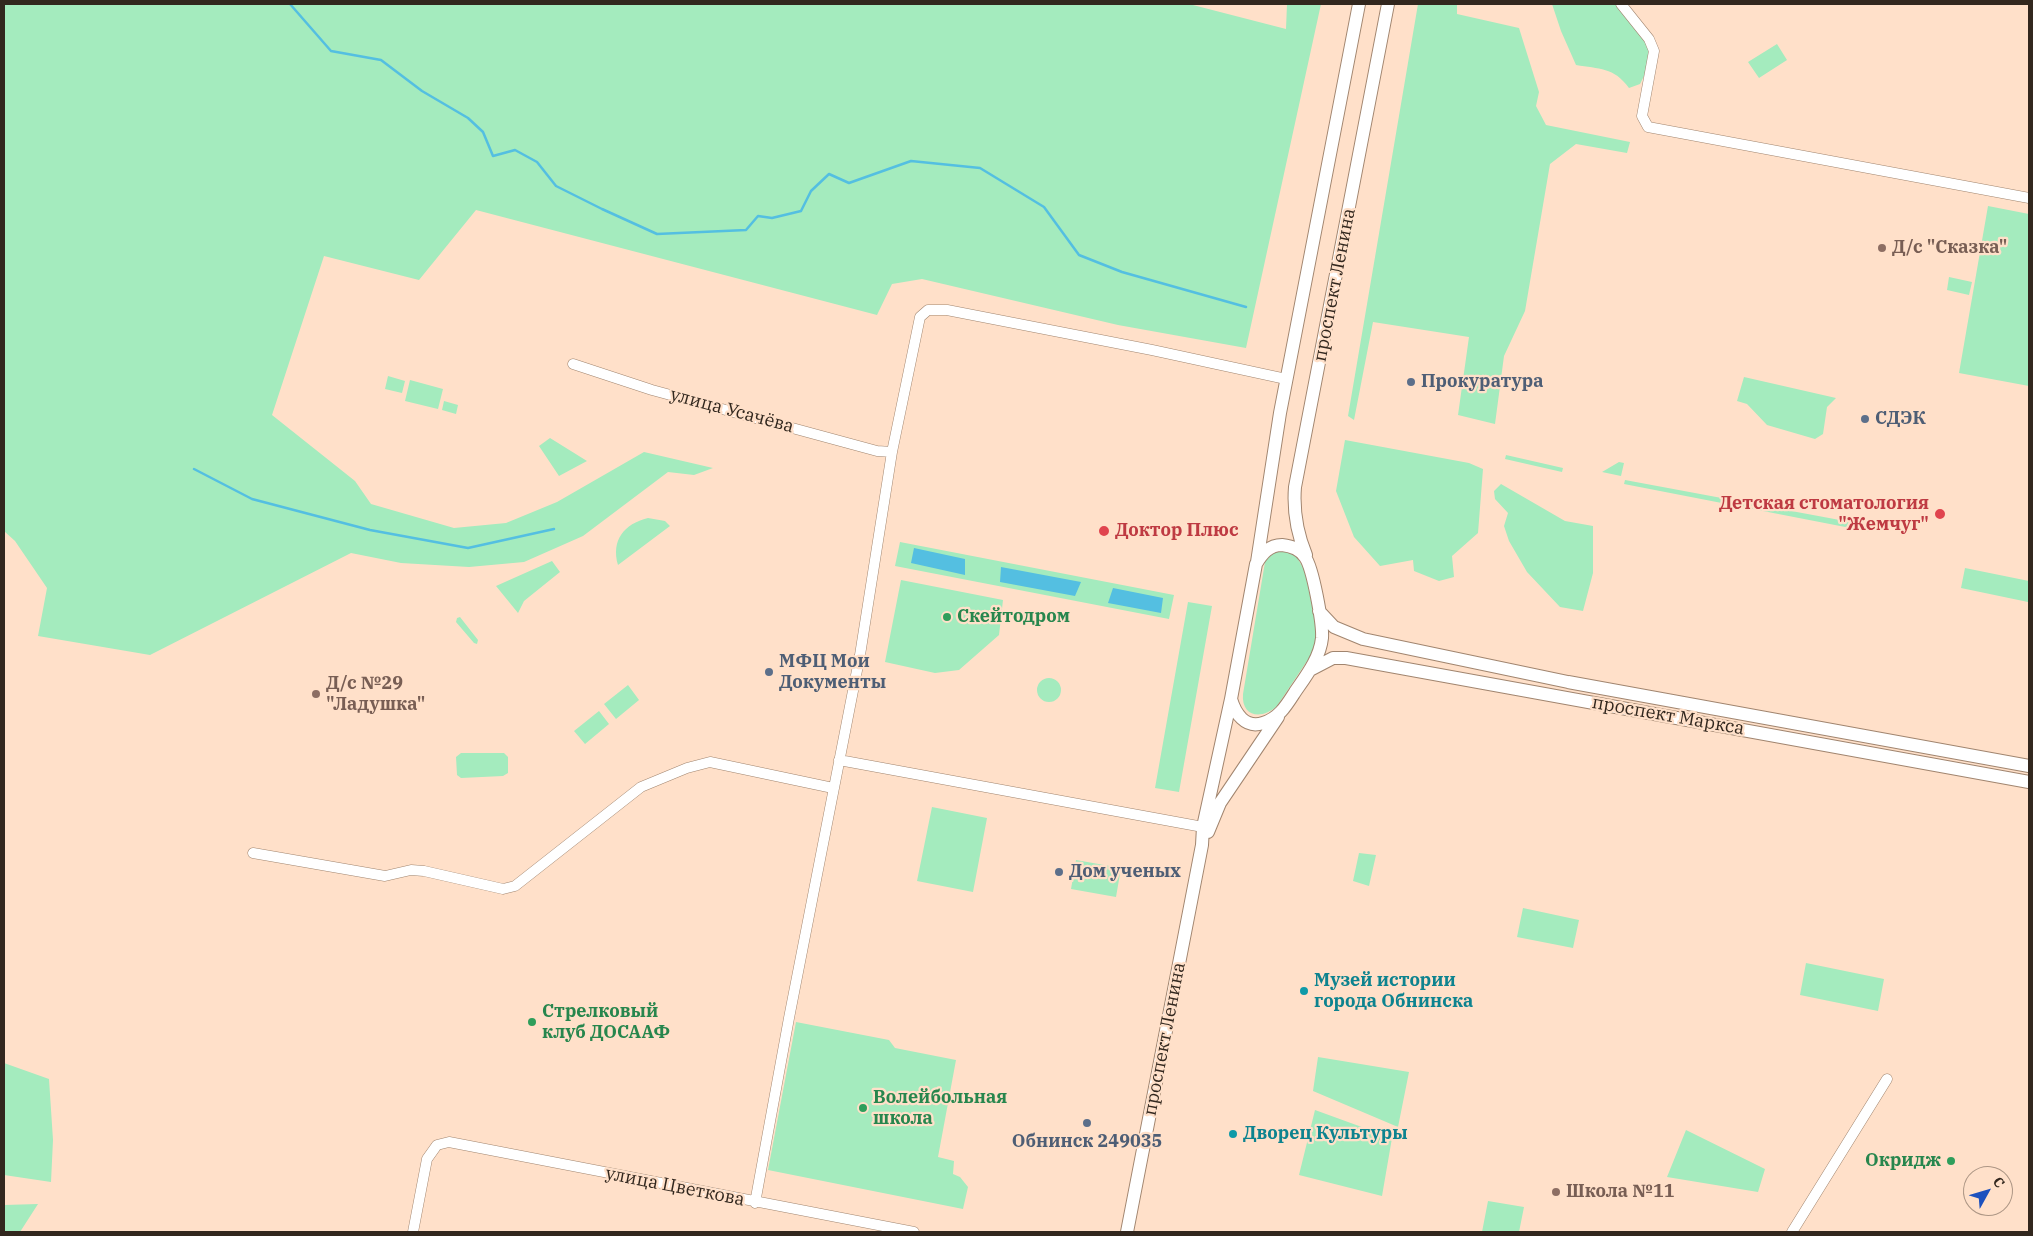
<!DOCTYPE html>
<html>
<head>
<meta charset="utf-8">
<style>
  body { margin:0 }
  #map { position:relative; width:2033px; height:1236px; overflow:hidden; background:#ffe0c9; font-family:"IBM Plex Serif",serif }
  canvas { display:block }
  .frame { position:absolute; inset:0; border:5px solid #32271e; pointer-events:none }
  .north { position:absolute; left:1963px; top:1166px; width:50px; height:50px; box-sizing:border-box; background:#ffe0c9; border:1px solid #ad9685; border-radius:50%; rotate:51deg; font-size:14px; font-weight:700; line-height:20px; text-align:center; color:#32271e }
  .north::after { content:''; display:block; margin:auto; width:18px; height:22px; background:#1d51be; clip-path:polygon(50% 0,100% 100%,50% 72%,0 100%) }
</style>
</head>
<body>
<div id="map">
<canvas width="2033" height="1236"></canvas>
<div class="frame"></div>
<div class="north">С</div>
</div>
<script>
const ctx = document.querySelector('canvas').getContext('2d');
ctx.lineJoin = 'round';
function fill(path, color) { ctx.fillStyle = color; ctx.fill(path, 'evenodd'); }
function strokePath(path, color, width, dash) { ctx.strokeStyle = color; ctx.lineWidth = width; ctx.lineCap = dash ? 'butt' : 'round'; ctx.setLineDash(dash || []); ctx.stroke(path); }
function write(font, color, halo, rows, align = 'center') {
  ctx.font = font + ' "IBM Plex Serif",serif'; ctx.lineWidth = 4.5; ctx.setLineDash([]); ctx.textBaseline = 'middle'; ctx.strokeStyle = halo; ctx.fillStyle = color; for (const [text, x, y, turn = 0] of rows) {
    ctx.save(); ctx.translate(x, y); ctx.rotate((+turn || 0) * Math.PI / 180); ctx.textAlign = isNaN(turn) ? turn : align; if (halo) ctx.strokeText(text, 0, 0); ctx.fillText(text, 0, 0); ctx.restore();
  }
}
fill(new Path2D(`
  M4,4H1189L1286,29L1287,4H1321L1246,348L1118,325L922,279L892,284L877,315L476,210L419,280L324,256L272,415L355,481L371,504L454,528L506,523L557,502L644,452L713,468L694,475L668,472L583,536L524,562L469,567L401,563L351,553L150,655L38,636L47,588L15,541L4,531Z
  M1418,4H1457V14L1519,28L1539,92L1536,106L1546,125L1630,142L1627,153L1576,144L1550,164L1525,311L1504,356L1495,424L1458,415L1469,337L1373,322L1354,420L1348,416Z
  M1552,4H1618L1649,48L1647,70L1640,84L1629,88C1614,67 1599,69 1576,65L1561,31Z
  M1777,44L1787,60L1759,78L1748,62Z
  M1988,206L2029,214V386L1959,373Z
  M1949,277L1972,282L1969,295L1947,290Z
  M388,376L405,381L402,393L385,389Z
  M1744,377L1836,398L1827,407L1823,434L1815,439L1767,425L1747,404L1737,401Z
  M410,380L443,389L438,409L405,401Z
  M444,401L458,405L456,414L442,410Z
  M550,438L587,461L559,476L539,446Z
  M1345,440L1469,463L1483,469L1478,533L1452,556L1454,577L1439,581L1414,571L1413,560L1380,566L1354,537L1336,491Z
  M1506,455L1563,468L1562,472L1505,459Z
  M1619,462L1624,463L1621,476L1602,472Z
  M1625,480L1872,526L1871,532L1624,484Z
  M1501,484L1565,521L1593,526V573L1583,611L1560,607L1527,572L1509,541L1504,526L1508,513L1495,499L1494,491Z
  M648,518L665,521L670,526L618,565C611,540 624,524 648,518Z
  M900,542L1174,595L1169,619L895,566Z
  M1282,550L1295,554L1305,571L1318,636L1313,652L1277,706C1262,720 1241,717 1243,694L1265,562C1269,554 1274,552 1282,550Z
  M552,561L560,572L524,601L518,613L496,586Z
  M1965,568L2029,581L2028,602L1961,588Z
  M901,580L1003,600L999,635L959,670L935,673L885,662Z
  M1188,602L1212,606L1179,792L1155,788Z
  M460,617L478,640L477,644L474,643L456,622L457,618Z
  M1037 690a12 12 0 1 1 24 0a12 12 0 1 1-24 0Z
  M628,685L639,700L616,719L604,704Z
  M599,711L609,724L585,744L574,731Z
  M461,753H504L508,757V773L503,776L461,778L457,775L456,757Z
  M932,807L987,818L973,892L917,881Z
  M1359,853L1376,855L1369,886L1353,881Z
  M1076,860L1121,868L1116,897L1071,889Z
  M1523,908L1579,920L1573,948L1517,937Z
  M1806,963L1884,979L1878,1011L1800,995Z
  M796,1022L889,1040L895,1048L956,1060L938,1157L954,1161L953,1174L960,1177L968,1187L963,1209L768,1170Z
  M1318,1057L1409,1072L1398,1127L1313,1091Z
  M4,1063L49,1079L53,1140L51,1182L4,1175Z
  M1315,1110L1392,1138L1382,1196L1299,1175Z
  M1686,1130L1765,1169L1758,1192L1667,1177Z
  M1488,1201L1524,1207L1519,1232H1482Z
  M38,1204L20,1232H4V1205Z`), '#a4ebbe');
fill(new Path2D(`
  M914,548L965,559V575L911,563Z
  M1001,567L1081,582L1075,596L1000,582Z
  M1113,588L1163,598L1161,613L1108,603Z`), '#54bfe1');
strokePath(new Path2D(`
  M290,4L331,51L381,60L422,91L468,118L483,132L493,156L515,150L537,162L556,186L602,209L657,234L746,230L758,216L772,218L801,211L811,191L829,174L849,183L911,161L980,168L1044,207L1079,255L1122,272L1246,307
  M194,469L252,499L370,530L468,548L554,529`), '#54bfe1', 2.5);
const minor = new Path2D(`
  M1621,4L1649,39L1654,51L1642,116L1648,127L2029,198
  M573,364L652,390L877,451L892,452
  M839,760L1203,827
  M253,853L385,876L411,870L424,871L503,889L515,886L641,787L687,768L710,762L833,788
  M755,1203L789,1018L860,655L892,452L920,317L928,310H947L1152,350L1286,379
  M413,1232L427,1159L437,1145L449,1142L914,1232
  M1792,1232L1887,1079`);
const major = new Path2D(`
  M1306,555C1297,533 1293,512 1295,487L1388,4
  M1257,562L1280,413L1359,4
  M1319,611L1334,627L1363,639L1568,682L2029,766
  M1310,670L1333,658H1346L2029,782
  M1208,832L1220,803L1278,717
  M1127,1232L1202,845L1203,827L1231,699L1256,564C1262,554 1269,545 1282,545C1291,546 1300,549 1305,557C1313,568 1323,624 1322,638C1320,658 1306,676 1295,692C1286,706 1279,718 1263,723C1245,729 1235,713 1231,699`);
strokePath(minor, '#a1856f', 11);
strokePath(major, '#a1856f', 14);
strokePath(minor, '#fff', 10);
strokePath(major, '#fff', 12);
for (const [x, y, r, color] of [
  [1882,248,5,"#8d6e63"],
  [1411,382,5,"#5c6f8a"],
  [1865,419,5,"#5c6f8a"],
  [1940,514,6,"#e0444e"],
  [1104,531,6,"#e0444e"],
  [947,617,5,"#2e9e5b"],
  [769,672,5,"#5c6f8a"],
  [316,694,5,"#8d6e63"],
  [1059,872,5,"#5c6f8a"],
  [1304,991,5,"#0f9aa8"],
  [532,1022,5,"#2e9e5b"],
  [863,1108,5,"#2e9e5b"],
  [1087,1123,5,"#5c6f8a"],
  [1233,1134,5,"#0f9aa8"],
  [1951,1161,5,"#2e9e5b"],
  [1556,1192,5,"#8d6e63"]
]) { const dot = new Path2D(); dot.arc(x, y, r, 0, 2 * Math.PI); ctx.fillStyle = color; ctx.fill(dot); strokePath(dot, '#ffe0c9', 2); }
write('bold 18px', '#785e54', '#ffe0c9', [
  ["Д/с \"Сказка\"",1892,248],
  ["Д/с №29",326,684],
  ["\"Ладушка\"",326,705],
  ["Школа №11",1566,1192]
], 'left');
write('18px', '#32271e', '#ffe0c9', [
  ["проспект Ленина",1335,285,-79],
  ["улица Усачёва",732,411,15],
  ["проспект Маркса",1668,716,10],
  ["проспект Ленина",1165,1039,-79],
  ["улица Цветкова",675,1187,11]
]);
write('bold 18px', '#4e5e75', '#ffe0c9', [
  ["Прокуратура",1421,382],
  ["СДЭК",1875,419],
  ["МФЦ Мои",779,662],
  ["Документы",779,683],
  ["Дом ученых",1069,872],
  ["Обнинск 249035",1087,1142,"center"]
], 'left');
write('bold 18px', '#be3a42', '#ffe0c9', [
  ["Детская стоматология",1929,504],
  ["\"Жемчуг\"",1929,525],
  ["Доктор Плюс",1115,531,"left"]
], 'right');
write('bold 18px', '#27864d', '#ffe0c9', [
  ["Скейтодром",957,617],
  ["Стрелковый",542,1012],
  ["клуб ДОСААФ",542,1033],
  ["Волейбольная",873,1098],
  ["школа",873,1119],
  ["Окридж",1941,1161,"right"]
], 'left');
write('bold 18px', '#0d838f', '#ffe0c9', [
  ["Музей истории",1314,981],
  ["города Обнинска",1314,1002],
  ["Дворец Культуры",1243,1134]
], 'left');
</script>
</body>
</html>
